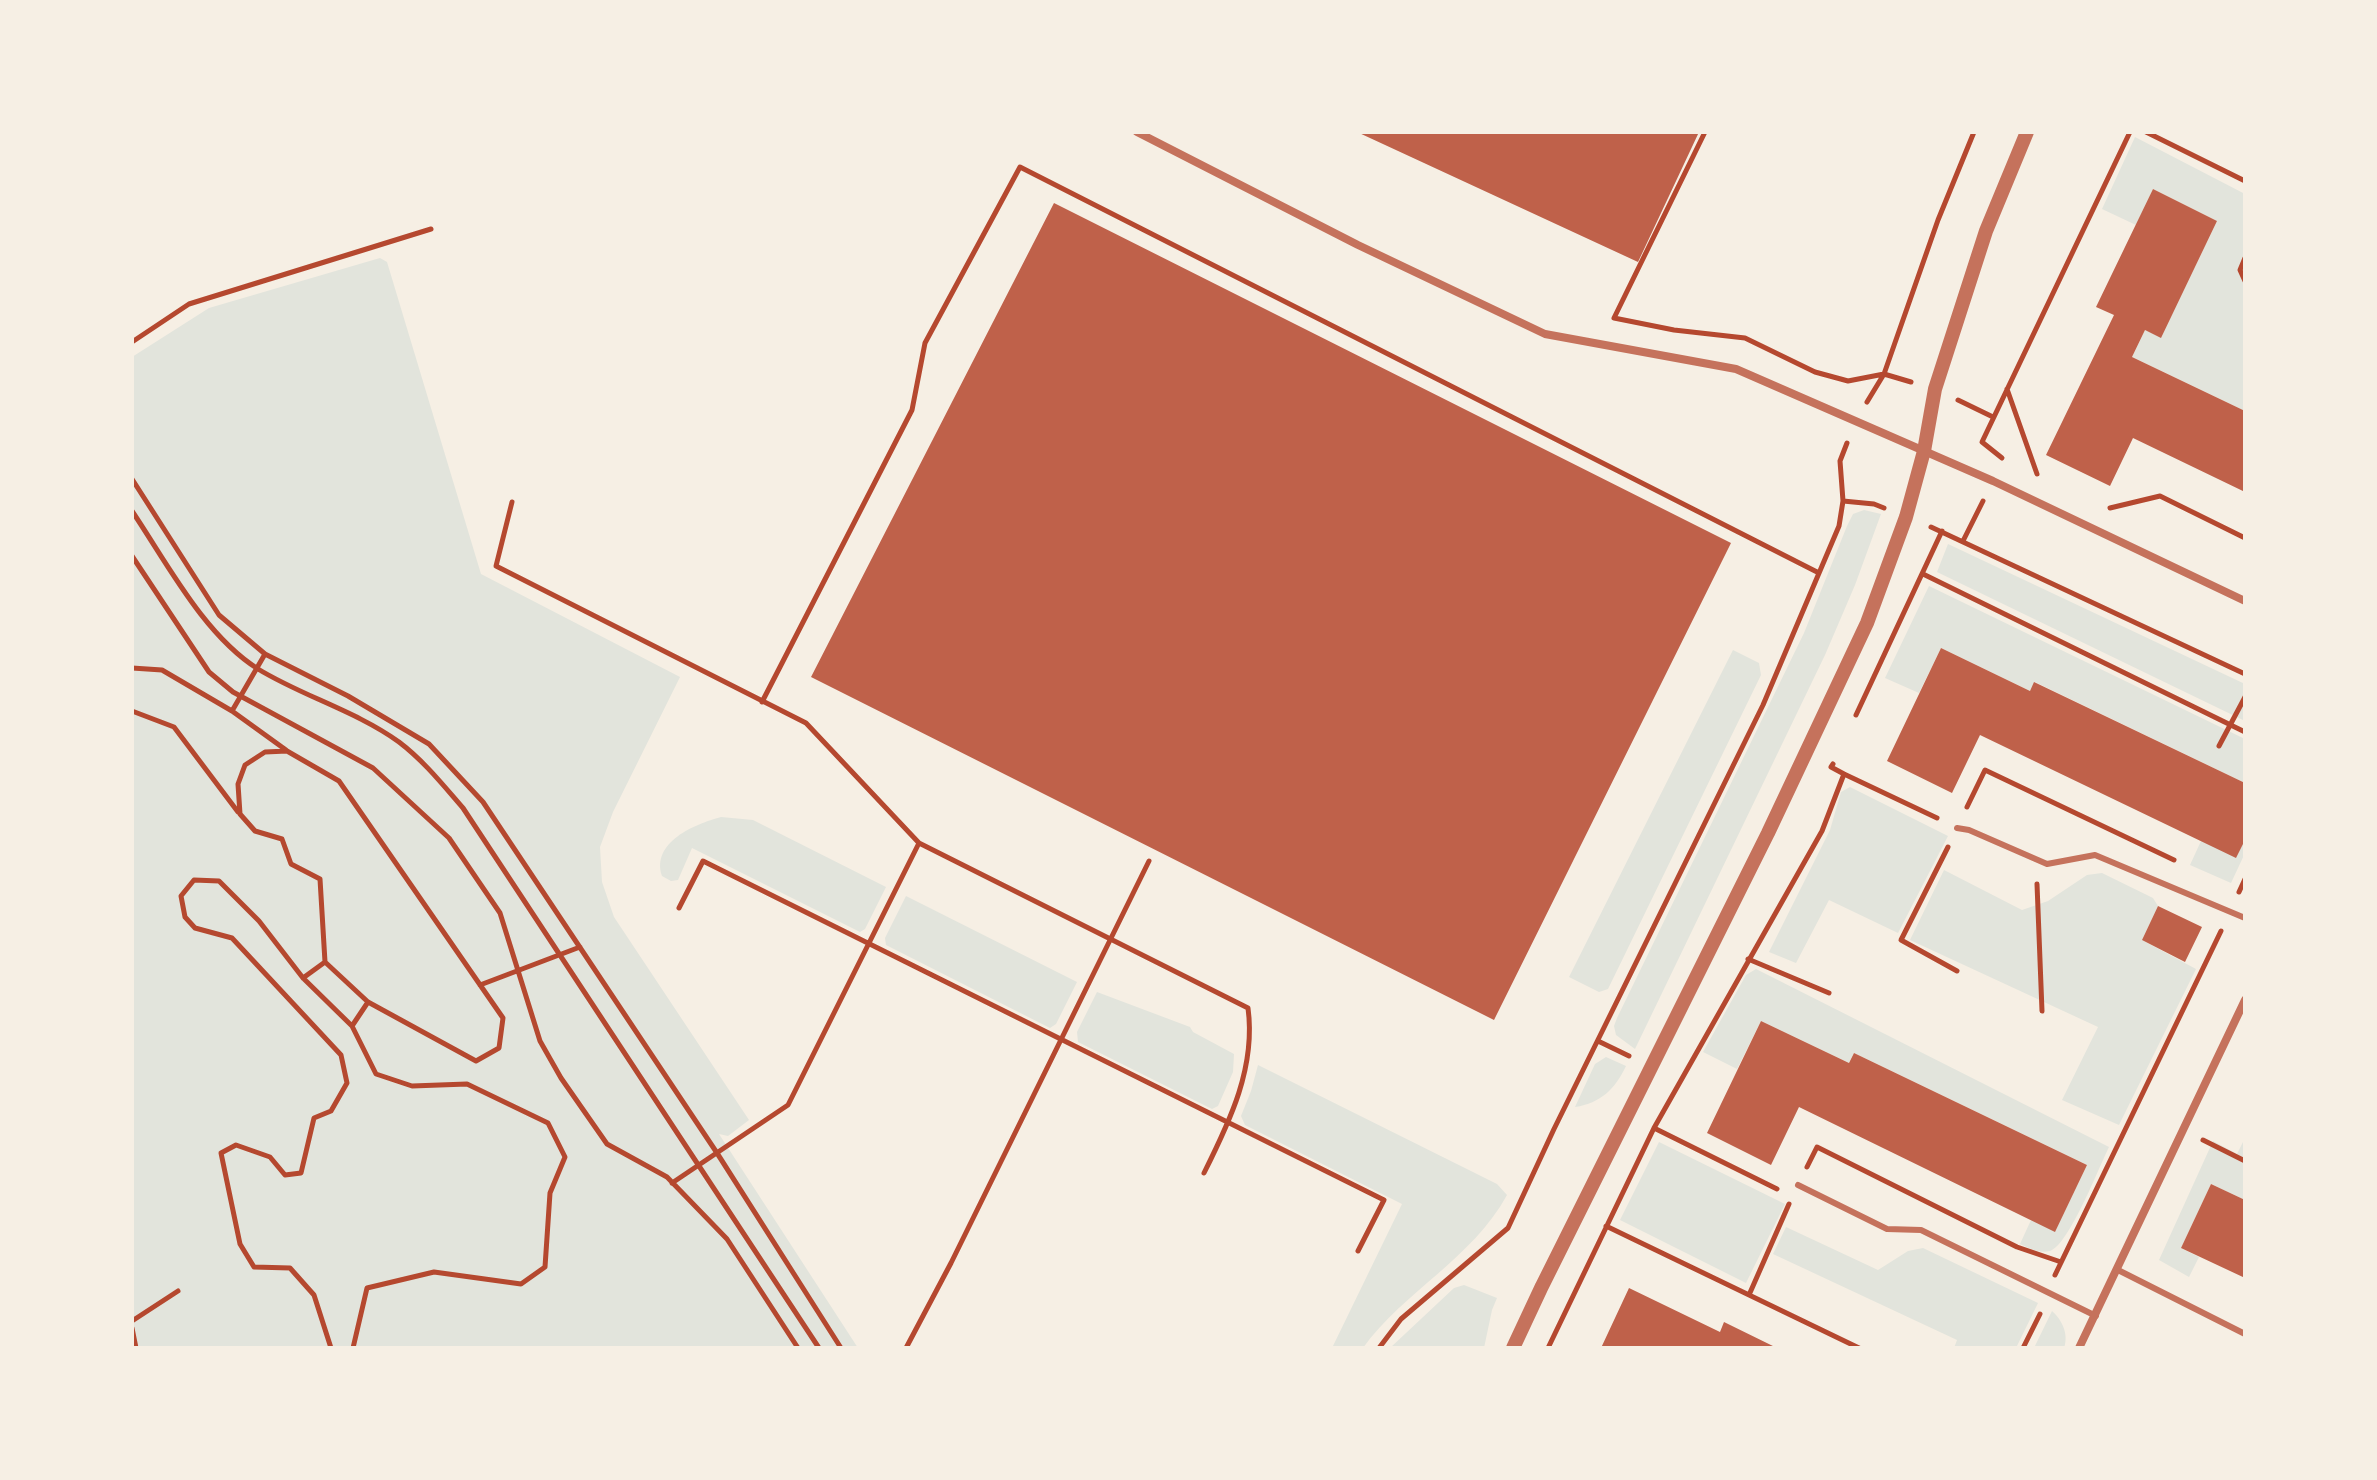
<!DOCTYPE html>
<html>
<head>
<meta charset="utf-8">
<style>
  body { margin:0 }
  #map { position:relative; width:2377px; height:1480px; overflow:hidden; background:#f6efe4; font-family:"Work Sans",sans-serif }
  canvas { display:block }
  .frame { position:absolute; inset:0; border:134px solid #f6efe4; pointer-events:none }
</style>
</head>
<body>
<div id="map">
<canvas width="2377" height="1480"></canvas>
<div class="frame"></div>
</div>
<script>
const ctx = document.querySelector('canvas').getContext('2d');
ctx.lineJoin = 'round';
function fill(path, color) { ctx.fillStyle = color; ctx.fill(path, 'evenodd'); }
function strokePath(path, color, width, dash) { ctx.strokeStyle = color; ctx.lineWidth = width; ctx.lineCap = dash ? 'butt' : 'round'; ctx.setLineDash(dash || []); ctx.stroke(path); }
fill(new Path2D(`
  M2135,137L2245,194V411L2132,357L2145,330L2161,337L2217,221L2153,189L2136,225L2102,209Z
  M380,258L387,262L481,574L680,677L613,812L600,847L602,882L614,917L749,1120L728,1136L719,1134L858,1348H132V357L209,308Z
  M1864,510L1881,514L1855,585L1825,655L1635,1049L1616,1035L1614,1026L1617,1018L1804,633L1847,526L1853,514Z
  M1948,544L2245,684V721L1937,572Z
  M1929,586L2245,739V783L2035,682L2030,691L1941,648L1919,693L1885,678Z
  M1733,650L1759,663L1761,675L1608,989L1599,992L1569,977Z
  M1850,787L1948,836L1898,933L1829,900L1796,963L1769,952L1830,830L1841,792Z
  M721,817L753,820L886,887L865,929L860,932L692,848L678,880L671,881L662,876C651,842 695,824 721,817Z
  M2245,840V853L2231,883L2190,865L2201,841Z
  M1944,870L2022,910L2048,901L2087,875L2102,873L2153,898L2158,906L2142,940L2196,969L2119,1125L2062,1100L2098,1027L1910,940Z
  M906,896L1077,982L1056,1024L1050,1028L886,945L885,938Z
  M1756,969L2109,1147C2099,1167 2069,1245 2050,1251C2039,1254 2029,1248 2020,1244L2031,1220L2055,1231L2087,1165L1854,1053L1849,1063L1761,1021L1737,1069L1703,1052L1746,975Z
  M1097,992L1190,1027L1193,1032L1234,1054L1233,1072L1218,1106L1212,1109L1078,1042L1077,1032Z
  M1606,1057L1626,1066C1615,1089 1601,1103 1575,1107L1595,1064Z
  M1258,1065L1497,1184L1507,1195C1472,1259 1404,1291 1363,1348H1332L1402,1204L1245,1125L1241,1116L1251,1091Z
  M2245,1138V1200L2211,1184L2181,1248L2199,1257L2189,1277L2159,1260L2213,1141L2237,1154Z
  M1659,1142L1785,1204L1746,1283L1620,1220Z
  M1786,1227L1878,1270L1908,1251L1923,1248L2038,1303L2016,1348H1954L1957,1340L1773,1254Z
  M1464,1285L1497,1298L1492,1310L1484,1348H1390L1454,1288Z
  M2052,1311C2062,1320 2069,1334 2064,1348H2034Z`), '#e2e4dc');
fill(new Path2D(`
  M1357,132H1699L1638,262Z
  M2153,189L2217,221L2161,338L2145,330L2132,357L2245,411V492L2133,438L2110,486L2046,455L2114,315L2096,307Z
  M1054,203L1731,543L1494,1020L811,677Z
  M1941,648L2030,691L2034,682L2245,783V840L2236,858L1980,735L1952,793L1887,761Z
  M2158,906L2202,927L2185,962L2142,940Z
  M1761,1021L1849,1063L1854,1053L2087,1165L2055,1232L1799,1107L1771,1165L1707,1133Z
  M2211,1184L2245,1200V1278L2181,1248Z
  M1629,1288L1720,1332L1724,1322L1777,1348H1601Z`), '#bf614a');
strokePath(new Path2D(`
  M1705,132L1614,318L1674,330L1745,338L1815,372L1848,381L1884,374L1911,382
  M2146,132L2245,181
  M2245,258L2240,270L2245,281
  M132,342L189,304L431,229
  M2007,389L2037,474
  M1958,400L1993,417
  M1867,402L1884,374L1938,220L1974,132
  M2002,458L1982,442L2130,132
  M132,479L219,615L265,654L348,696L429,744L483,802L717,1153L841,1348
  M1843,501L1874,504L1884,508
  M512,502L496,566L806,723L919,843
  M2110,508L2160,496L2245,538
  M132,511C167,563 204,635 258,669C302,696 356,711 399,742C424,761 443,785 463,808L819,1348
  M1931,527L2245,674
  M1963,541L1983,501
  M132,556L209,672L233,692L373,768L449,838L500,913L540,1041L561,1078L607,1144L667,1177L727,1239L798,1348
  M1923,574L2245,732
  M132,668L162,670L232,711L286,750
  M762,702L912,410L925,343L1020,167L1819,573
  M132,711L174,727L238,812
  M232,711L265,654
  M1856,715L1942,531
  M2219,746L2245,697
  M287,751L339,781L503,1018L499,1048L476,1061L368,1002L325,962L320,879L291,864L282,839L255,831L240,814L238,784L245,765L265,752Z
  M1844,774L1937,818
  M1967,807L1985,770L2174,860
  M1948,847L1901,940L1957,971
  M2037,884L2042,1011
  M2239,892L2245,879
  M679,908L703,861L1384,1200L1358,1251
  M1748,959L1829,993
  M303,978L325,962
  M480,985L580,947
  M352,1026L368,1002
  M1598,1041L1629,1056
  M1654,1128L1777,1189
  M2203,1140L2245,1161
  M1807,1167L1817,1147L2017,1247L2061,1262
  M672,1183L788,1105L919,843L1248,1008C1256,1067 1230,1121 1204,1173
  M1606,1226L1859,1348
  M2055,1275L2221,931
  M1749,1295L1789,1204
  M132,1321L178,1291
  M132,1328L136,1348
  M331,1348L314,1295L290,1268L254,1267L240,1244L221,1153L236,1145L270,1157L285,1175L301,1173L314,1118L331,1111L347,1083L341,1055L232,938L195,928L185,917L181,896L194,880L219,881L259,921L303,978L352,1026L376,1074L412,1086L467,1084L548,1123L565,1157L550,1193L545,1267L521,1284L434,1272L367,1288L353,1348
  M906,1348L951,1263L1149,861
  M1379,1348L1401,1319L1508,1228L1554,1129L1763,705L1839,526L1843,501L1840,461L1847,443
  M1548,1348L1654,1128L1822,831L1844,774L1831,767L1833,764
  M2023,1348L2040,1314`), '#b5482f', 5);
strokePath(new Path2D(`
  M1957,828L1969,830L2047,864L2095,855L2245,918
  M1798,1185L1887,1229L1921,1230L2096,1316
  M2118,1270L2245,1334`), '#c5725c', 6);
strokePath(new Path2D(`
  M1137,132L1358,245L1545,334L1736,369L1993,481L2245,601
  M2079,1348L2245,1000`), '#c5725c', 8);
strokePath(new Path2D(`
  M1513,1348L1542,1286L1768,833L1867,623L1906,517L1924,451L1935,389L1986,231L2027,132`), '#c5725c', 14);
</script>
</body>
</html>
